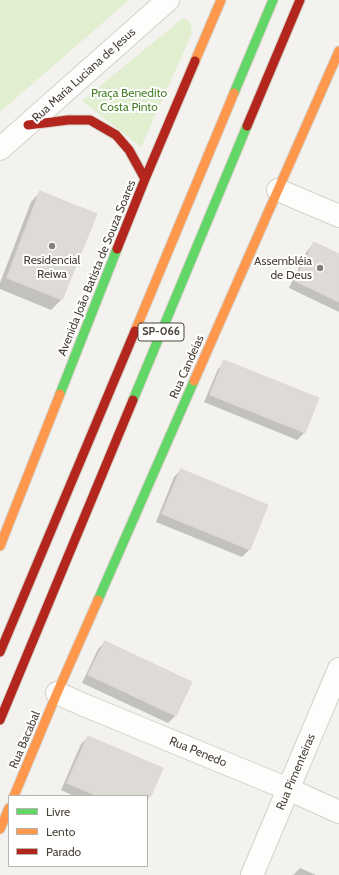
<!DOCTYPE html>
<html>
<head>
<meta charset="utf-8">
<style>
  body { margin:0 }
  #map { position:relative; width:339px; height:875px; overflow:hidden; background:#f4f2ee; font-family:Cabin,sans-serif }
  canvas { display:block }
  .legend { position:absolute; left:8px; top:795px; width:140px; height:72px; box-sizing:border-box; background:#fff; border:1px solid #b7b4b0; margin:0; padding:5px 7px; list-style:none; font-size:12px; color:#4b4439 }
  .legend li { display:flex; align-items:center; gap:8px; height:20px }
  .legend b { width:20px; border:1px solid #b7b4b0 }
</style>
</head>
<body>
<div id="map">
<canvas width="339" height="875"></canvas>
<ul class="legend">
<li><b style="height:5px;background:#63d668"></b>Livre</li>
<li><b style="height:5px;background:#ff974d"></b>Lento</li>
<li><b style="height:5px;background:#b3261e"></b>Parado</li>
</ul>
</div>
<script>
const ctx = document.querySelector('canvas').getContext('2d');
ctx.lineJoin = 'round';
function fill(path, color) { ctx.fillStyle = color; ctx.fill(path, 'evenodd'); }
function strokePath(path, color, width, dash) { ctx.strokeStyle = color; ctx.lineWidth = width; ctx.lineCap = dash ? 'butt' : 'round'; ctx.setLineDash(dash || []); ctx.stroke(path); }
function write(font, color, halo, rows, align = 'center') {
  ctx.font = font + ' Cabin,sans-serif'; ctx.lineWidth = 4; ctx.setLineDash([]); ctx.textBaseline = 'middle'; ctx.strokeStyle = halo; ctx.fillStyle = color; for (const [text, x, y, turn = 0] of rows) {
    ctx.save(); ctx.translate(x, y); ctx.rotate((+turn || 0) * Math.PI / 180); ctx.textAlign = isNaN(turn) ? turn : align; if (halo) ctx.strokeText(text, 0, 0); ctx.fillText(text, 0, 0); ctx.restore();
  }
}
fill(new Path2D(`
  M0,0H129L0,112Z
  M183,18L190,22L192,33L141,147L82,101Z`), '#e1eecf');
fill(new Path2D(`
  M40,192L96,215L61,300L51,310L0,289V283L31,202Z
  M314,244L339,255V312L289,288L307,251Z
  M225,362L317,399L304,433L297,440L204,402L218,369Z
  M181,470L267,505L249,550L242,557L156,522L174,477Z
  M105,642L191,683L175,716L168,723L82,683L98,649Z
  M88,737L161,768L147,802V796H74L61,790L81,744Z
  M300,868L316,875H293Z`), '#0003');
const building = new Path2D(`
  M40,191L97,214L62,300L7,278Z
  M314,242L339,254V302L295,281Z
  M224,360L319,398L305,433L210,395Z
  M181,469L268,505L250,550L162,514Z
  M105,641L192,682L176,716L88,675Z
  M88,736L163,768L151,796H97L67,783Z`);
fill(building, '#dedbd6');
strokePath(building, '#dcd9d4', 1);
const street = new Path2D(`
  M0,149L168,0
  M278,190L339,216
  M57,693L84,705L288,789L339,812
  M252,875L339,669`);
const fast = new Path2D(`
  M234,93L273,0
  M60,394L117,249
  M133,400L247,126
  M98,600L194,381`);
const slow = new Path2D(`
  M195,61L221,0
  M135,331L234,93
  M194,381L339,51
  M0,546L60,394
  M14,796L57,693L98,600
  M0,829L9,808`);
const jam = new Path2D(`
  M28,125L68,120H90L116,135L129,150L145,179
  M247,126L300,0
  M117,249L145,179L195,61
  M0,652L135,331
  M0,720L133,400`);
strokePath(street, '#d2d0cb', 24);
strokePath(fast, '#d3cfc5', 11);
strokePath(slow, '#d3cfc5', 11);
strokePath(jam, '#d3cfc5', 11);
strokePath(street, '#fdfdfc', 22);
strokePath(fast, '#63d668', 9);
strokePath(slow, '#ff974d', 9);
strokePath(jam, '#b3261e', 9);
for (const [x, y, r, color] of [
  [52,246,4,"#868178"],
  [320,268,4,"#868178"]
]) { const dot = new Path2D(); dot.arc(x, y, r, 0, 2 * Math.PI); ctx.fillStyle = color; ctx.fill(dot); strokePath(dot, '#fff', 1.5); }
for (const [x, y, w] of [
  [161,332,46]
]) { const box = new Path2D(); box.roundRect(x - w / 2, y - 9, w, 18, 3); ctx.fillStyle = '#fff'; ctx.fill(box); strokePath(box, '#4b4439', 1); }
write('bold 11px', '#4b4439', null, [
  ["SP-066",161,332]
]);
write('12px', '#4b4439', '#fff', [
  ["Rua Maria Luciana de Jesus",84,75,-42],
  ["Avenida João Batista de Souza Soares",97,268,-68],
  ["Rua Candeias",187,367,-66],
  ["Rua Bacabal",25,740,-67],
  ["Rua Penedo",198,752,22],
  ["Rua Pimenteiras",296,772,-67]
]);
write('12px', '#4a7f2a', '#fff', [
  ["Praça Benedito",129,93],
  ["Costa Pinto",129,107]
]);
write('12px', '#4b4439', '#fff', [
  ["Residencial",52,260],
  ["Reiwa",52,274],
  ["Assembléia",312,261,"right"],
  ["de Deus",312,275,"right"]
]);
</script>
</body>
</html>
